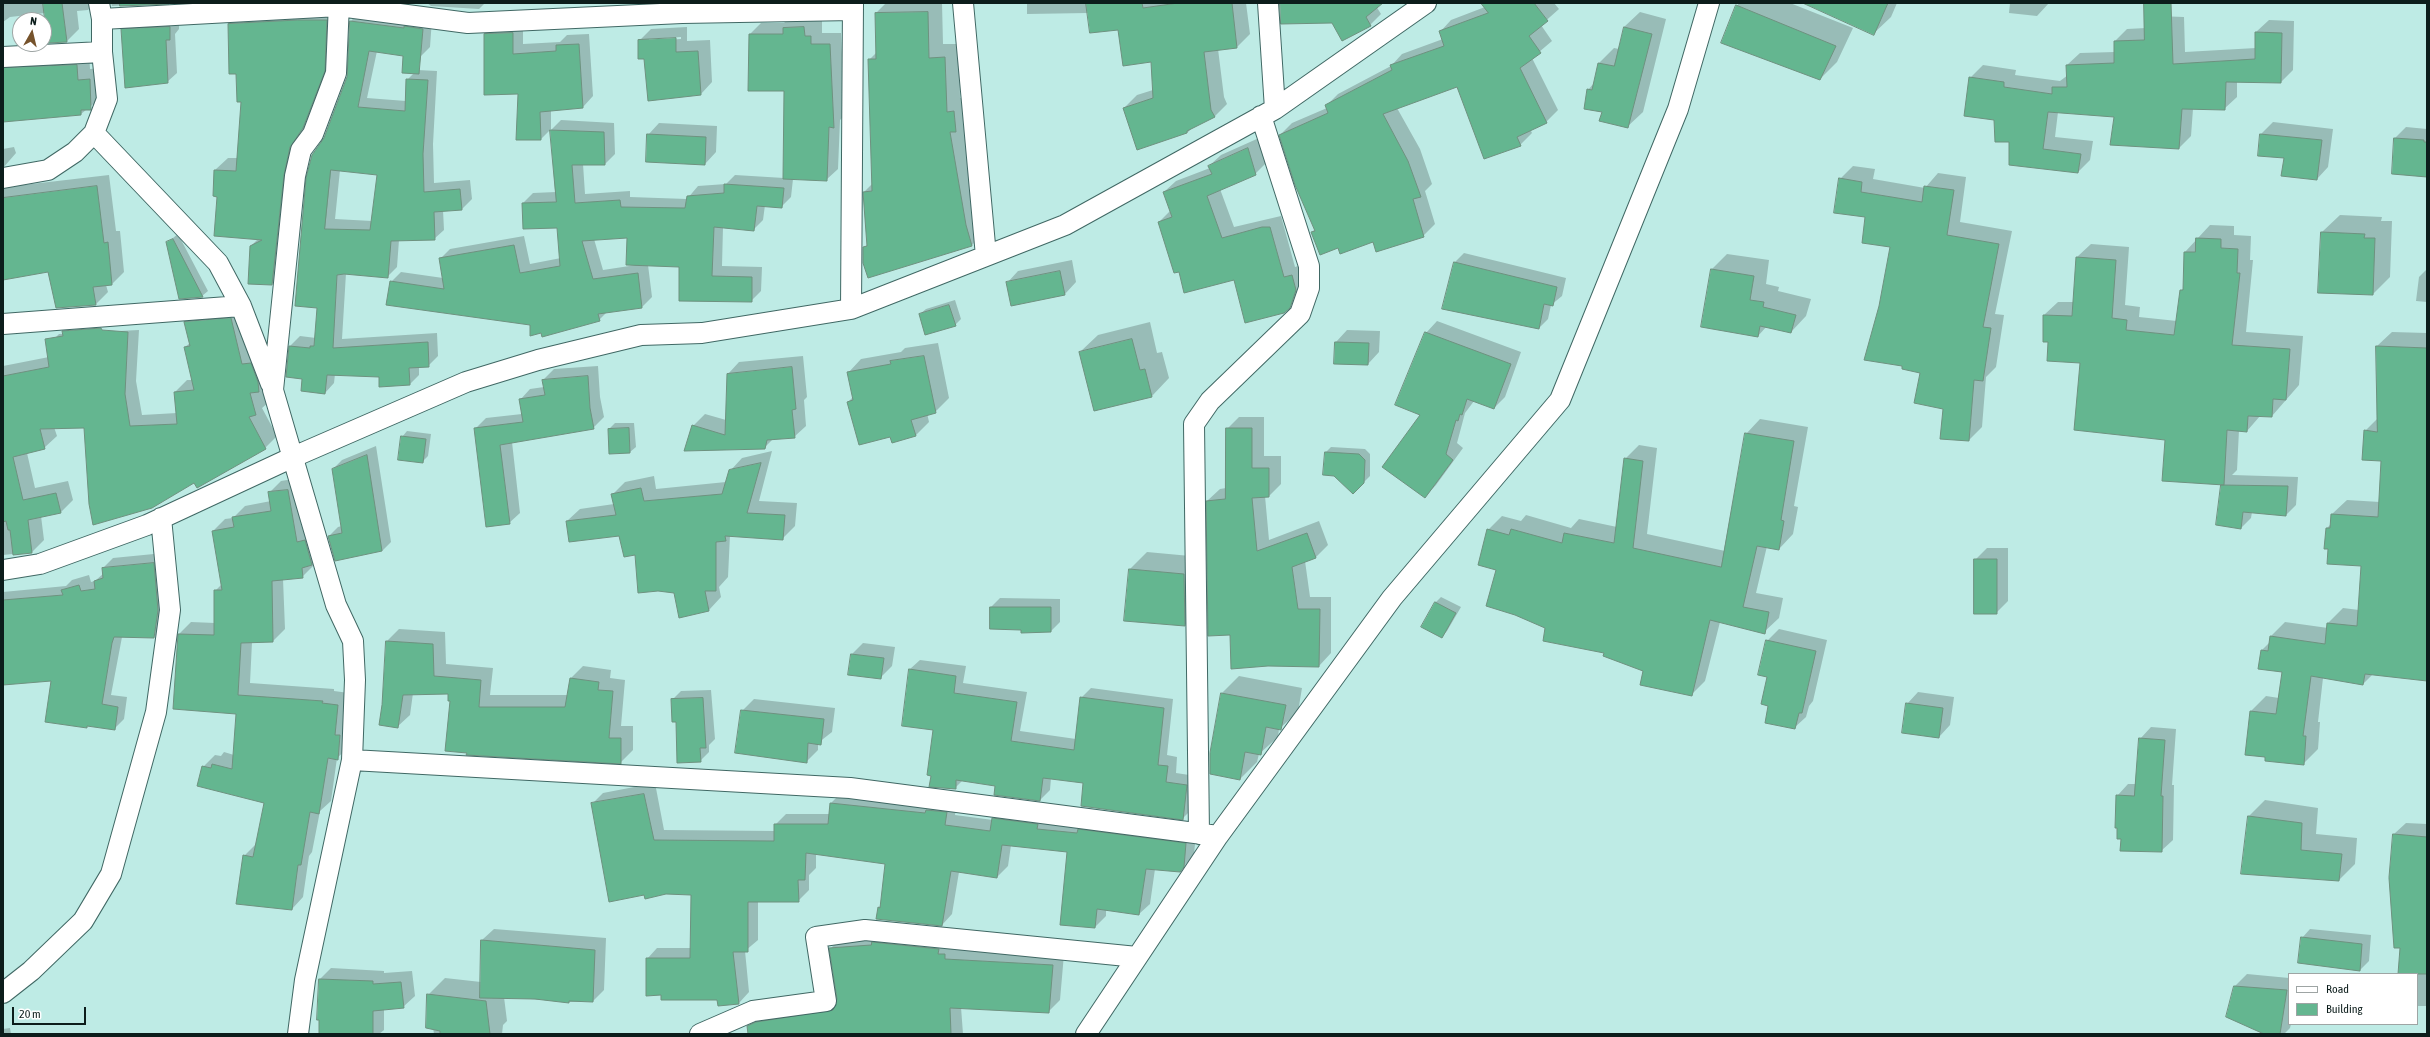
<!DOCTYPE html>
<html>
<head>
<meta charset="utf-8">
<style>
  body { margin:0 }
  #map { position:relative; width:2430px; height:1037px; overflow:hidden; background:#beebe5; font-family:"Asap Condensed",sans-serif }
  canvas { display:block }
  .frame { position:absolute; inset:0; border:4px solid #0c1d1b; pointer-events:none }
  .legend { position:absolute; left:2288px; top:973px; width:130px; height:52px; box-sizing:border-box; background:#fff; border:1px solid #9ea5a4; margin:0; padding:5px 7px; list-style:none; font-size:12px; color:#0c1d1b }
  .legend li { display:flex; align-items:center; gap:8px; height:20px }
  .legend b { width:20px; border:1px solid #9ea5a4 }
  .north { position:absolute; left:12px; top:12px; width:40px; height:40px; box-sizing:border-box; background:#fff; border:1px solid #9ea5a4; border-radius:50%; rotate:8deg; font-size:11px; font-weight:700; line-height:16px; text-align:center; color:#0c1d1b }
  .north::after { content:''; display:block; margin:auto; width:14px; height:18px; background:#76532c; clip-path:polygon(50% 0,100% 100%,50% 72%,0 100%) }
  .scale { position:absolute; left:12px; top:1007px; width:74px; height:18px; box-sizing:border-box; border:2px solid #0c1d1b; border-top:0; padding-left:5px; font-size:12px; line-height:14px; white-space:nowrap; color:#0c1d1b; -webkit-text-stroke:3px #fff; paint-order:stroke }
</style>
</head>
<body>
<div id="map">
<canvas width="2430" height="1037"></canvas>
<div class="frame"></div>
<ul class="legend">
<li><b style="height:5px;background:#fff"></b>Road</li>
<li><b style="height:11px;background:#64b690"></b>Building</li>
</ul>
<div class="north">N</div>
<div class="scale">20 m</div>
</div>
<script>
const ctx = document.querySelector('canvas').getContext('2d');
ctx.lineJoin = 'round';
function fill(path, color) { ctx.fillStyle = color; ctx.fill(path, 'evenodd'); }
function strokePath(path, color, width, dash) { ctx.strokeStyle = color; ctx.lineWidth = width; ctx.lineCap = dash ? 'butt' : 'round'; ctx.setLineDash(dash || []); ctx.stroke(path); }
fill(new Path2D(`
  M3,3H95L88,10L77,11L79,29L67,41L49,42L45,13L10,17L3,22Z
  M111,3H165L112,6Z
  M427,3H485L479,9L431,6Z
  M886,3H942L943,44H959L960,98H968L986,231L972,245L864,248L868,244L864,192L873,183L869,60L877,52L876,13Z
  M1027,3H1246L1250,34L1237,47L1218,49L1224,97L1227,104L1214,117L1192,128L1187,133L1124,108L1137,95L1153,90L1152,61L1118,29L1088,13L1027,14Z
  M1281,3H1379L1376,6L1381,14L1370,25L1332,22Z
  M1482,3H1554L1559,9L1541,25L1552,41L1532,58L1558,110L1546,122L1530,129L1532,133L1520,145L1457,85L1397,108L1420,149L1432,184L1425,191L1435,224L1423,236L1339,247L1312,232L1315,229L1280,135L1292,123L1327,108L1326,106L1338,94L1391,66L1402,54L1443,39L1440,32L1451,20L1485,7Z
  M1739,3H1790L1853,28L1837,62L1820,79L1737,6Z
  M1839,3H1897L1891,17L1873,34Z
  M2010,3H2049L2037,16L2009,13Z
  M339,8L337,57L302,134L285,271L272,284L251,246L259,238L219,196L215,170L228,158H238L242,101L229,24L242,11Z
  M360,11L432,19L430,47L420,57L377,51L367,98L406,101L407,80L417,70L437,71L433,144L434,183L470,180L472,199L462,209L443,210L444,230L434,239L399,240L397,267L387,277L346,273L342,339L437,333L438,356L428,366L419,367V375L410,384L380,376L335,374L334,383L325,393L303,378L287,376L290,346L300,336L316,338L325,139L348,77L351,21ZM340,170L378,174L372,221L335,219Z
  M822,11V33H841L845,115L840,120L838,169L826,180L793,179L791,197L781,207L765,205L763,220L753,230L723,227L722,266L762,267L761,291L751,301L680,266L648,265L652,297L642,307L607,312L599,320L542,332L531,324L391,282L401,272L443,278L440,259L450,249L524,236L530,264L561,258L558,227L524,228L523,203L533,193L556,192L551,130L561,120L614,123L615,154L605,164H583L585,194L630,191V197L687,199L698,186L726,184L735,175L784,178L785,90L750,34L761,23H784L795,12ZM628,236L636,265L603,270L594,239Z
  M1640,12L1666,19L1643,112L1627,127L1603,111L1588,90L1594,83L1599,63L1614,48L1619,49L1624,27Z
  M2158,16L2184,17L2185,52L2256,48V32L2269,20L2294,21L2293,70L2281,82L2237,81V97L2224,109H2193L2191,136L2179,148L2115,116L2058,112L2055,137L2093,141L2090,160L2078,172L2010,141L1970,78L1983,65L2016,70L2015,75L2060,81L2068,75L2067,65L2080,53L2115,52V41L2127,29L2146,28Z
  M179,18V29L175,34L177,73L167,82L122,30L132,21Z
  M523,23V44L560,42L567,35L589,34L593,96L583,107L551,110V129L541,139L519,93L485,34L495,24Z
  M687,27V41L710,40L712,82L701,94L645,58L639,41L651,29ZM681,37V39L649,41V39Z
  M3,53H89L90,69L101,68L102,97L81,114L3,118Z
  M2273,122L2333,129L2328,167L2317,179L2285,158L2259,155L2261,134Z
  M659,123L717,126L716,152L705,164L648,135Z
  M2406,127L2427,129V177L2393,174L2395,138Z
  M1259,138L1267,162L1255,174L1220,189L1234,227L1281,216L1295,267L1304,264L1301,295L1284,312L1235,279L1180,270L1159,222L1171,210L1164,192L1176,181L1210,168L1209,166L1221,155Z
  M14,147L16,153L3,168L21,177L23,185L109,175L116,231H120L124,272L112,284L106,285L108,292L96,304L57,307L48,271L3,279V149Z
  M1853,166L1875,169L1873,179L1925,188L1938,173L1966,177L1960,222L2012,231L1995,314L2004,315L1996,367L1986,377L1982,427L1969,440L1944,408L1880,307L1891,246L1840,179Z
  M2340,215L2382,217L2381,221H2392L2390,277L2373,294L2322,232Z
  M2210,225L2234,226V235L2251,236L2250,260H2253L2246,332L2303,336L2299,385L2272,416H2260L2247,431L2239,430L2237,470L2232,475L2298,477L2296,505L2286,515L2252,512L2251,518L2241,528L2222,485L2224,484L2166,439L2081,362L2049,341L2044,315L2058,302H2074L2077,257L2091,244L2129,247L2125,305L2140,307L2139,317L2177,321L2181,291L2184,288L2185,252Z
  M178,234L208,291L202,296L168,242Z
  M1464,253L1566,278L1562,296L1551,305L1548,319L1539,328L1455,262Z
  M1727,254L1769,260L1766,284L1779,287L1778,291L1811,299L1806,316L1791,332L1767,326L1758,336L1712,269Z
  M1072,260L1076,282L1065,294L1007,283L1018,271Z
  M2427,269V302L2416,301L2419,277Z
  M955,300L961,319L955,325L920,314L926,309Z
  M243,307L268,403L262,408L277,436L265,448L194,481L84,427H54L57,436L44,448L27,453L35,488L68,481L73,500L61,512L41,516L44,540L32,552L3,555V366L49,357L47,346L59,334L139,330L136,381L142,415L177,413L175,392L187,380H193L185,347L190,343L186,322L198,310Z
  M1437,321L1521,352L1505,397L1494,408L1474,401L1465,413L1457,443L1463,448L1436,485L1425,497L1422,415L1426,333Z
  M1150,322L1157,353L1162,352L1169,378L1152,396L1080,352L1098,335Z
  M1347,330L1380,331L1379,352L1368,364L1335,363L1336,342Z
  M2392,332L2427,333V680L2373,674L2363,684L2323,678L2318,722H2320L2318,749L2303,764L2246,754L2251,711L2266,696L2279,698L2283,672L2259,668L2262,650L2270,642L2271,636L2285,622L2328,628V623L2343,608L2359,610L2362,565L2329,548L2327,528L2332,523V514L2347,500L2380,502L2382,460L2365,431L2378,418L2377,346Z
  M938,343L949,398L935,412L927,413L929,422L916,435H891L848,402L853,397L848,373L861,359L901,352L905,348Z
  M803,356L807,397L804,400L806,426L794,437L773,439L764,448L693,426L705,414L726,420L728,374L739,362Z
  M598,366L600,397L604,417L593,428L512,442L520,513L509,523L475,429L486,418L522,414L520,400L530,389L544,387L543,380L554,369Z
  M1239,417H1264V456H1281V484L1269,496H1265L1269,540L1319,521L1328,545L1316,557L1305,561L1310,597H1331V653L1319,666L1231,634L1207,501L1220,489L1226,488L1227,429Z
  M1760,419L1808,427L1794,506L1798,507L1793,534L1779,549L1767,546L1756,593L1783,598L1779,618L1764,632L1720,622L1705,681L1691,695L1605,652L1546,628L1497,569L1488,530L1502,516L1521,521L1526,515L1571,528L1579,519L1617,527L1625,459L1639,445L1657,448L1647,534L1725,551L1746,434Z
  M615,423H634L636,447L630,452L610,453L609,429Z
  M407,431L431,434L428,456L423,461L402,437Z
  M376,446L391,542L382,551L329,536L338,527L342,526L333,469L342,460Z
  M1331,447L1365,449L1370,454V476L1353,493L1326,452Z
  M772,451L759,501L797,503L795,526L782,539L730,535L728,577L719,587L721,597L709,610L675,592L620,535L567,521L580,509L614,504L612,495L625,482L654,476L656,489L726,482L730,471L742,458Z
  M300,478L314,565L302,577L283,579L285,629L273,641L252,642L250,683L334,689V691L349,693V747L337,758L331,801L320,811L312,852L309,856L303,897L292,909L244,856L256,844L265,802L203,767L215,755L221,756L224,752L234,755L237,713L179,634L191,622L215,623V591L222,584L213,531L225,519L233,518L245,506L271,501L269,493L281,481Z
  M1987,548H2008V601L1996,613L1975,560Z
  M1147,552L1201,557L1202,608L1185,625L1130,569Z
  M164,553V627L154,637H122L111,695L127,697L124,719L114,729L89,725L86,727L52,680L3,682V592L66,586L72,580L89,575L91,582L95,581L104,573L103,568L113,558Z
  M1441,597L1461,607L1447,631L1442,637L1436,602Z
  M1000,598L1060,599V622L1051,631L1022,629L991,607Z
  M399,629L445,632L446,664L493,668L490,695H568L571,678L583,666L611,670L610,678L625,680L621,726H633V750L620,763L451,700L449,693H413L410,715L397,727L383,705L387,641Z
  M1779,629L1827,640L1813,701L1809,706L1806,717L1794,728L1769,705L1767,641Z
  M863,643L895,647L892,666L880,678L852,654Z
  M920,660L966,666L963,683L1027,692L1020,731L1076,739L1081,698L1091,688L1173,699L1167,755L1177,757L1176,773L1196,776L1192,809L1182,819L1085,782L1051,778L1050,790L1040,800L996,785L963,780L955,788L932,775L934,730L910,669Z
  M1239,676L1302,688L1298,712L1279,729L1278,737L1259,754L1257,762L1240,779L1222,693Z
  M711,690L715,739L709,745V752L700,761L677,721L672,700L681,691Z
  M1918,692L1954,697L1950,725L1939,737L1907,704Z
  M754,699L835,708L832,732L818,743V750L806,762L742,711Z
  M2151,727L2176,729L2172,785H2174L2173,840L2161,851L2122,838L2118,827L2117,796L2128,784H2136L2140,739Z
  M655,783L664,830L775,831V825L786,814H830L831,803L841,793L957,802L955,815L993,820L1003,808L1196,833L1194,855L1180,871L1155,869L1150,904L1139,914L1106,910V916L1095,927L1068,851L1011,845L1008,866L997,877L959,872L952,914L942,925L878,908L881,905L886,863L816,854V868L809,875V890L798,901H758V940L745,951L749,992L739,1003L718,999L662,994L647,959L657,948H691L692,894L593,803L603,793Z
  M2265,800L2318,808L2316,834L2357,838L2355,864L2339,880L2249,816Z
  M2406,823L2427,824V1006H2417V974H2399L2401,948L2394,834Z
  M494,929L606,938L604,990L593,1001L569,1002L504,997L507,1021L503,1025L502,1034H434L428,995L445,978L481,982L482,940Z
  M2310,929L2371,935L2369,961L2360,970L2302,938Z
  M842,937L1064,954L1060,1000L1048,1012L961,1007L963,1034H749L748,1026L760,1015L768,1011L838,1000L830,949Z
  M331,968L384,971V973L412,971L415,996L403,1007L384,1009V1030L379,1034H320V979Z
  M2247,974L2289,978L2291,1024L2290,1028L2284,1034H2266L2228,1016L2235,986Z
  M10,1028L11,1034H3V1029Z`), '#0003');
const building = new Path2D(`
  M43,3H62L67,42L48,43Z
  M120,3H169V4L120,6Z
  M1086,3H1142L1143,8L1178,3H1232L1237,48L1204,52L1211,110L1215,117L1187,131V133L1137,150L1123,108L1153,98L1151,62L1123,66L1118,30L1090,33Z
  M1280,3H1383L1366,17L1371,26L1342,41L1332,23L1281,24Z
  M1481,3H1534L1548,21L1529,36L1541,53L1520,68L1547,123L1517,137L1521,146L1484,159L1457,87L1383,114L1408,161L1421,197L1413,199L1424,237L1376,252L1373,242L1340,254L1338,248L1320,255L1311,232L1315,231L1295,185L1279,135L1328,113L1325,105L1392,70L1390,65L1444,46L1439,31L1488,13Z
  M1803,3H1888L1874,35Z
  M2144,3H2171L2173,64L2255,59V32L2282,33L2281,83L2226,82L2225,110L2182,109L2179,149L2110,145L2114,117L2048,112L2043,149L2081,154L2078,173L2009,165V142H1995L1994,120L1964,116L1969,77L2004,82V87L2052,94V87H2067L2066,65L2114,63V41L2144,40Z
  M1736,5L1836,46L1820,80L1721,43Z
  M928,12L929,58L945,57L947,112L954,111L956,132H950L966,225L972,246L868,278L863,263V247L867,246L863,192L872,191L868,59H876L875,13Z
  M298,20H327L325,71L303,128L290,147L284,175L272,285L248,284L250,246L262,240L214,236L217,197L213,196L214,170L236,171L241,102H237L236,74H229L228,24Z
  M350,21L404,28V26L423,29L419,74L402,73L403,56L369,51L358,107L405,111L406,79L428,80L423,154L424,192L460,189L462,210L434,212L435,240L391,241L388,278L344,274L337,275L333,348L428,342L429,367L409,368L410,385L379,387V377L327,375L325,394L301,391L302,379L286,377L289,346L310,348V346H314L317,308L295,306L306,178L312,155L324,138L347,77ZM331,170L377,175L370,230L325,229Z
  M170,27V40H166L168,83L125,88L121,29Z
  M804,27L805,36H811V44H830L834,128L829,127L827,181L783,179L784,91H748L749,34H783V28Z
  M1624,27L1652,34L1628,128L1599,121L1602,112L1584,109L1587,89L1592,90L1598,63L1614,66Z
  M513,33V54L556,51V45L579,44L583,108L540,112L541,140H516L518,94L484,95V34Z
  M676,38V52L698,51L701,95L648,101L644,59H638V40Z
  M77,65L78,80L90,79L91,110H81V115L3,122V68Z
  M550,130L604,132L605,165H572L575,203L620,200L621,207L685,208L687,196L724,193V184L784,188L782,208L757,206L754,231L714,227L712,276L752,277V302L679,301V267L626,265L627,238L582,241L593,279L638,273L642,308L598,314L600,321L542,337L541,333L530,336V325L386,305L390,281L444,289L439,258L514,245L520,273L560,266L557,228L523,229L522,203L556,202Z
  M647,134L706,137L705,165L646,162Z
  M2260,134L2322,140L2317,180L2281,176L2284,158L2258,156Z
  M2394,138L2424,140V142H2427V177L2392,174Z
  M1248,148L1256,175L1207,196L1222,238L1262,227H1270L1284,277L1292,275L1296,290L1290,308L1284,313L1245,323L1234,280L1184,293L1179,272L1174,273L1158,222L1172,217L1163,192L1212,174L1208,166Z
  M1839,178L1862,182L1861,192L1922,202L1924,186L1954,190L1947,235L1999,244L1983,327L1991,328L1983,381L1974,380L1969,441L1940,439L1943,409L1914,403L1920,373L1902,369V366L1864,360L1879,306L1890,247L1862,243L1865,217L1834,213Z
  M97,186L104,243L108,242L112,285L93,287L96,305L56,308L48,272L3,280V198Z
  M2321,232L2365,234L2364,238H2375L2373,295L2318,293Z
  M2196,238L2221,239V248L2238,249L2237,273H2240L2232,345L2290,349L2286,400L2273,399L2272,417L2248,416L2247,432L2227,430L2224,485L2162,481L2165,440L2074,430L2080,363L2047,361L2048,342H2043V315L2072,316L2076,257L2116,260L2112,318L2127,320L2126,330L2174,335L2180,290H2183L2184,252H2195Z
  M173,239L203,297L179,299L166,242Z
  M1454,262L1557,287L1553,306L1544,304L1539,329L1442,309Z
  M1711,269L1754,276L1750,300L1764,302L1763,307L1796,315L1791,333L1760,326L1758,337L1701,327Z
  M1060,271L1065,295L1011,306L1006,282Z
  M949,305L956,326L925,335L919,314Z
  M231,318L242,364L251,363L258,382L259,392L250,393L256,415L249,417L266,449L197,488L194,483L152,508L93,525L89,504L84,428L40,429L45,449L13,457L23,500L56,493L61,513L28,520L32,553L13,555L10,530H8L6,521L3,522V376L49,367L45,339L63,336L62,331L101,328L102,330L128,332L125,394L130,426L177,424L174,392L194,390L184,347L190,346L184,322Z
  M1425,332L1511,364L1494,409L1467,399L1462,415L1460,414L1458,421L1456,420L1446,454L1453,460L1425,498L1382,467L1420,415L1395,405Z
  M1132,339L1140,370L1145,369L1152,397L1094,411L1079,352Z
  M1335,342L1369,343L1368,365L1334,364Z
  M2376,346L2427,348V681L2365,674L2363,685L2311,676L2303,736H2306L2304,765L2265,761V757L2245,755L2250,711L2276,714L2282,672L2258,669L2261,650L2268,651L2270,636L2325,644L2327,623L2357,626L2361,566L2327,564L2328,549H2324L2326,528H2330L2331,514L2378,517L2381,461L2362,460L2364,430L2377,432Z
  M924,356L936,413L911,420L916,436L892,443L890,437L859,445L847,402L853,400L847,372L891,364L890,361Z
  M792,367L796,409L792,410L795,438L767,440L765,449L684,451L692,425L725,435L727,374Z
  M588,376L590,408L594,429L500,445L510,524L486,527L474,428L523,422L519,399L545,395L542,380Z
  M629,428L630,453L609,454L608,429Z
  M1226,428H1252V468H1269V497L1252,498L1257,551L1307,533L1316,558L1292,567L1298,609H1320L1319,667L1268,666L1231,669L1230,635L1208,636L1206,501L1225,499Z
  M1745,433L1794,441L1781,520L1784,521L1779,550L1757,546L1743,607L1769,612L1765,634L1710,620L1692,696L1640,685L1643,671L1603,656L1604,653L1543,641L1545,628L1515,615L1486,606L1496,570L1478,565L1487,529L1509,535L1511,529L1562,543L1564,533L1614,543L1624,458L1643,461L1633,548L1721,567Z
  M401,436L426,439L423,463L398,460Z
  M1325,452L1359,454L1365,460L1364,483L1353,494L1334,476L1323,475Z
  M367,455L382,551L335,561L328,536L342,533L332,469Z
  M761,463L747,513L785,515L783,540L725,536L726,541L716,542V591H705L709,611L679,618L674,593L658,591L638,593L635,555L624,557L619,536L569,542L566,521L616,515L611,494L641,488L644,501L722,494L729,470Z
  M2221,485L2288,486L2286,516L2243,512L2241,529L2216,525Z
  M288,490L297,542L305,540L312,565L302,568L303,578L272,581L273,642L241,643L238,695L323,701L322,703L338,705L335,735H340L338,760L328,758L319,814L310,812L301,865H298L292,910L236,904L243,855L253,857L264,803L197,786L202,766L211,768L212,764L232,769L236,714L173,709L178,634L214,635V590H222L212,531L234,527L232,517L271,511L268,492Z
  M1974,559H1997V614H1974Z
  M154,563L158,610L154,638L114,637L112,643L102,704L118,707L115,730L87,726V728L45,722L51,681L3,685V600L63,595L61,590L79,585L81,591L95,589L94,581L103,578L102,568Z
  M1129,569L1184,574L1185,626L1124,621Z
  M1435,602L1456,613L1442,638L1421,627Z
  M990,607H1051V632L1021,633V630L990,629Z
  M1766,640L1816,651L1802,713H1799L1795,729L1765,723L1768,706L1761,704L1767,677L1758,675Z
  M386,641L433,644L434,676L481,680L479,707H565L570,678L599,682L598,690L613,691L609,738H621V764L466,755L467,753L445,751L450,701H448V694L403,695L398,728L379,725L382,705Z
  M851,654L884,658L881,679L848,675Z
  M909,669L956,676L954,693L1017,702L1011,741L1074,750L1080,697L1164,708L1158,765L1168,766L1166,782L1187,785L1183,820L1081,806L1083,783L1043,778L1040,801L994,795L995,786L956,780V789L929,787L931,776L927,775L933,730L902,726Z
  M1221,693L1286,705L1281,730L1266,727L1261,755L1245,752L1240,780L1210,774V753Z
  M703,698L706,748H700L701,762L677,763L676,722H672L671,699Z
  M1906,703L1943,708L1939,738L1902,733Z
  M741,710L824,719L821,745L808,743L807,763L735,753Z
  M2139,738L2165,740L2161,796H2163L2162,852L2120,851L2121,839H2117V828H2115L2116,795L2134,796Z
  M644,794L654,840L774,841V824H828L830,803L925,813L926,810L947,812L945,825L990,831L992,818L1038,824L1037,829L1077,833L1078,829L1186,843L1184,867L1180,872L1146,869L1139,915L1097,909L1095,928L1060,925L1067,852L1002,845L997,878L951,871L942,926L876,919L878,907L880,908L885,864L806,853L805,880H798L799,902H748V952H733L739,1004L718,1006L717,1000H661V995L646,996V958H690L691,895L666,894L645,899L644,895L609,902L591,803Z
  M2248,816L2302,823L2301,850L2342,854L2339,881L2241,874Z
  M2393,834L2427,837V974H2398L2400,948H2394L2389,878Z
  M2301,937L2362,944L2360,971L2298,963Z
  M481,940L595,950L593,1002L569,1001V1003L535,999L480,998Z
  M872,942L939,949L938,954H945V959L1053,965L1049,1013L950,1008L951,1034H748L747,1026L756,1022L833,1010L837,999L829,948L871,945Z
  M319,979L373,981V984L401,982L404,1008L373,1011V1034H319V1020H317Z
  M2234,986L2287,990L2280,1034H2264L2226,1017Z
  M427,994L486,1001L490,1034H440V1031L426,1028Z`);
fill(building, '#64b690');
strokePath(building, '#6e917f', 1);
const minor = new Path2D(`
  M963,3L986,256
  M1268,3L1275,109
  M102,19L339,6L468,23L682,13L853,10
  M3,57L102,52
  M94,133L218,263L241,306L271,384
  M3,178L48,170L75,152L94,133L107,99L102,52V19L99,3
  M851,309L853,3
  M3,324L241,306
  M3,570L40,564L147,525L291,458L466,382L538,360L641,335L702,333L851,309L1065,225L1275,109L1426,3
  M352,760L850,788L1218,836
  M1199,834L1194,424L1210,401L1300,314L1309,288V266L1261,116
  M3,993L31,971L83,921L111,874L156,712L170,610L161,518
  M298,1034L305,980L352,760L355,680L353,641L336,605L273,390L295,176L301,150L313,134L336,73L339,3
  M700,1034L753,1011L826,1001L816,937L865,930L1137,957
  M1086,1034L1218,836L1392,598L1560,400L1678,109L1709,3`);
strokePath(minor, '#406864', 22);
strokePath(minor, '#fff', 20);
</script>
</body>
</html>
